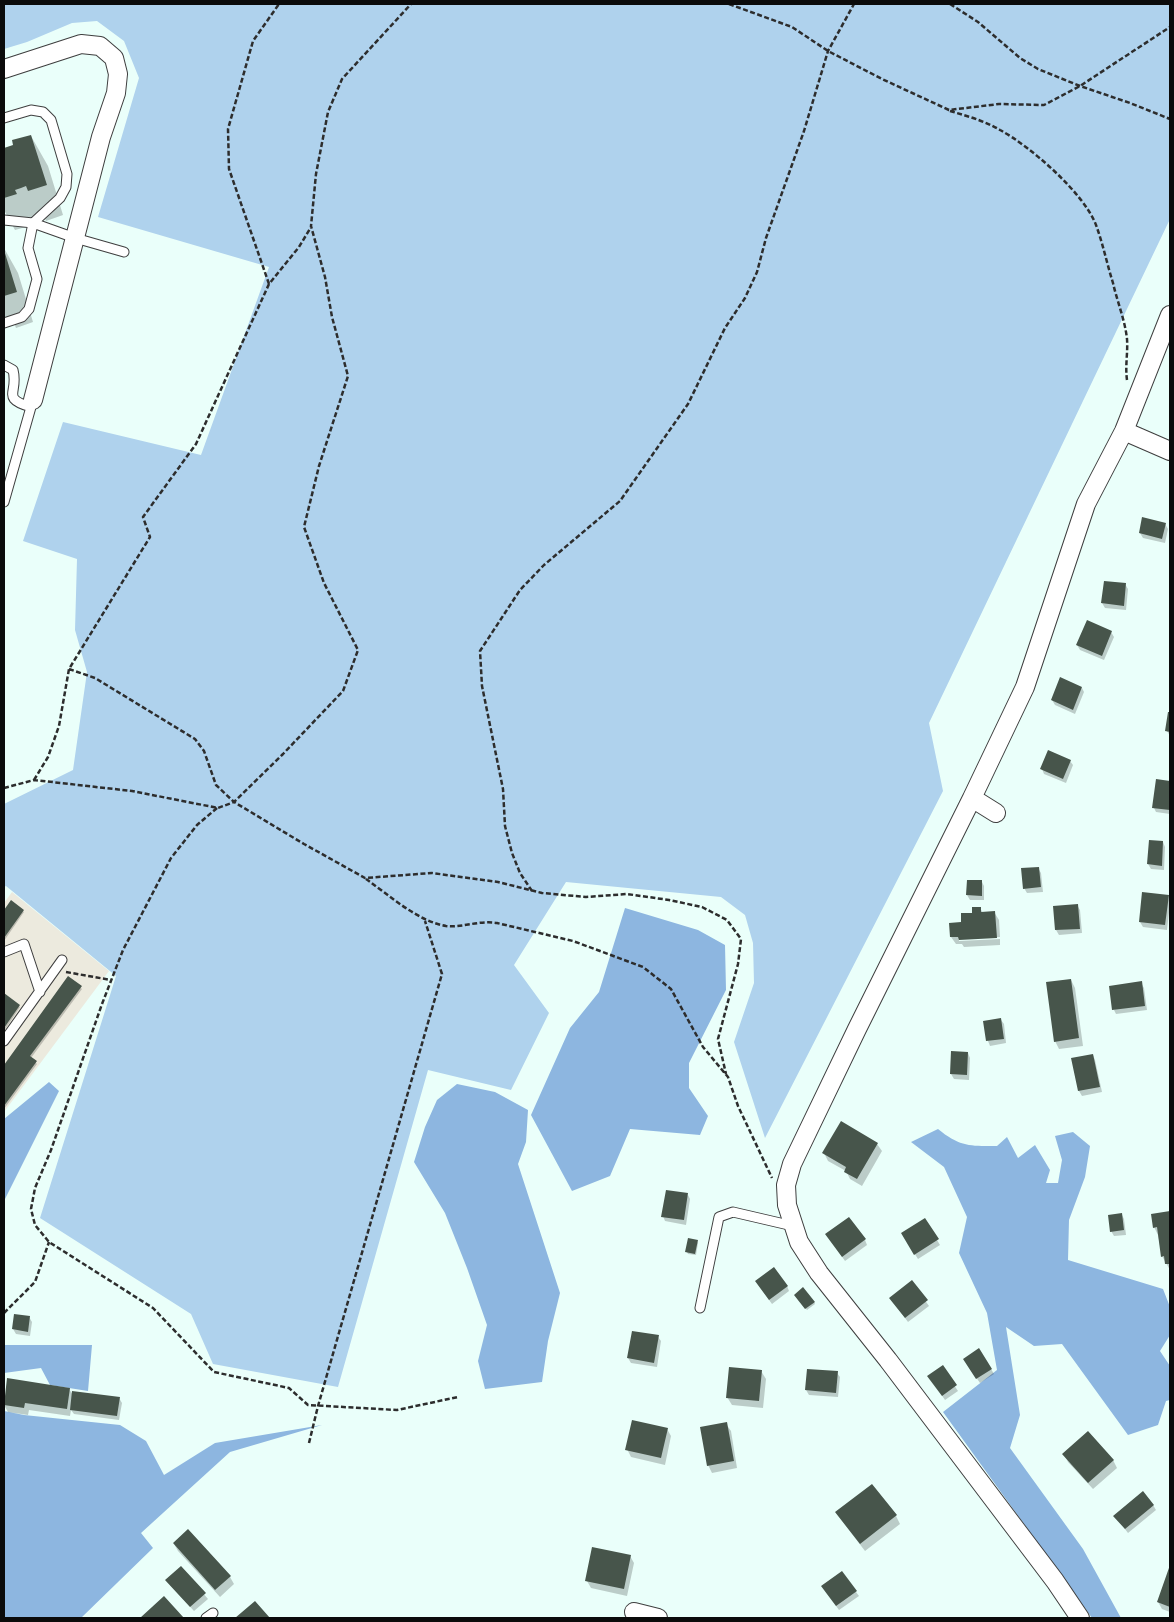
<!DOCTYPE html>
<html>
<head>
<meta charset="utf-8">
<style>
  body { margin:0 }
  #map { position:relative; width:1174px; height:1622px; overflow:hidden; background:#eafffa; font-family:Spectral,serif }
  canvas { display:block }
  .frame { position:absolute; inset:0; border:5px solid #0b0b0b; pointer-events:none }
</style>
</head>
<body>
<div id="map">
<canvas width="1174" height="1622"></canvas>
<div class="frame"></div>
</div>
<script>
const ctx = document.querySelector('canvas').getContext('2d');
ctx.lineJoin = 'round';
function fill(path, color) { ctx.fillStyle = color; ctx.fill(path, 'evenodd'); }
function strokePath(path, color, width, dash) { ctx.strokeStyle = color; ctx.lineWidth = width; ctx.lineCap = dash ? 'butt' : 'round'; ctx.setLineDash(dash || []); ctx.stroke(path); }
fill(new Path2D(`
  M12,892L109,971L4,1112V903Z`), '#eceade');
fill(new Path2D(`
  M4,4H1170V219L929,723L943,791L765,1138L734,1042L754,983L753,943L745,915L721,897L566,882L514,965L549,1013L511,1090L428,1070L338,1387L213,1364L191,1314L40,1218L116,976L6,886L4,887V804L73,770L87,672L75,630L77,559L23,541L63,422L201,455L269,267L98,217L139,78L124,41L97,21L72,23L27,42L4,49Z`), '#afd2ed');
fill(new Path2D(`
  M625,908L698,930L725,945L726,990L689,1063V1088L708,1116L700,1135L630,1129L610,1176L572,1191L531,1115L570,1028L599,992Z
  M49,1082L59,1091L4,1201V1119Z
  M457,1084L495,1092L528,1110L526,1142L518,1164L560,1293L548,1341L542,1382L485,1389L478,1361L487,1325L467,1268L445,1213L414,1162L425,1127L437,1100Z
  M938,1129C960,1147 970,1146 997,1146L1007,1137L1018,1158L1035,1145L1050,1170L1046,1183H1058L1062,1160L1055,1136L1073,1132L1090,1146L1085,1177L1069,1220L1068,1260L1163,1289L1170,1307V1335L1160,1351L1170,1366V1400L1166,1401L1158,1425L1128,1435L1062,1344L1034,1346L1006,1327L1020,1415L1010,1448L1083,1549L1121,1618H1092L943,1412L997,1370L987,1313L959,1253L967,1217L944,1167L911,1142Z
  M4,1345H92L88,1391L50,1385L41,1368L4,1373Z
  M4,1411L24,1415L120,1425L146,1441L164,1475L215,1443L322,1425L230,1452L141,1533L153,1548L81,1618H4Z`), '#8db6e0');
fill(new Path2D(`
  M31,136L48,166L63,215L46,221L44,216L33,225L15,230L4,210V149L15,146Z
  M4,248L18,273L33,322L16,328L14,323L4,327Z
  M1165,524L1168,529L1165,543L1143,538L1140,533Z
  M1125,584L1128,589L1126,610L1105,608L1102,603Z
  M1111,632L1114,637L1104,660L1080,650L1077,645Z
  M1082,688L1084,692L1075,714L1055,705L1052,700Z
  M1169,713L1170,714V736L1167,731Z
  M1070,761L1073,765L1066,783L1044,774L1042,769Z
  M1157,781L1170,782V814L1156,812L1154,808Z
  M1150,841L1163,842L1165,847L1164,870L1151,869L1148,864Z
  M1038,868L1041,873L1043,892L1027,893L1024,888Z
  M968,881L982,882L984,886V900H970L967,895Z
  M1168,896L1170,904L1167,930L1143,927L1140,922Z
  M11,902L24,912L4,941V912Z
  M1077,905L1080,910L1082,933L1059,935L1056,930Z
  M980,908L983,913L994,912L999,920L1000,937L959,939V941L1000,939V945L964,947L962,944H956L951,937L962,923Z
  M69,978L82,989L31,1058L37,1064L4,1109V1067Z
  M1071,980L1075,988L1083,1046L1059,1049L1055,1041Z
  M1141,983L1144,988L1147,1010L1116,1014L1114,1010Z
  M4,995L20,1007L4,1031Z
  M1001,1020L1004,1024L1006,1043L990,1046L988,1041L985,1022Z
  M952,1052L968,1053L970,1058L969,1080L954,1079L951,1074Z
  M1093,1055L1095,1060L1102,1092L1082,1096L1079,1091L1073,1059Z
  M877,1144L882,1151L862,1186L850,1179L846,1171L828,1161L824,1153Z
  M688,1195L690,1199L686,1225L665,1221L663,1216Z
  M1170,1213V1270L1162,1256L1158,1235L1154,1227L1152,1215Z
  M1122,1215L1124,1219L1126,1235L1114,1236L1111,1231Z
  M925,1220L940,1245L918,1259L902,1234Z
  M830,1239L865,1240L867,1245L845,1261Z
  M697,1241L698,1243L696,1255L688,1254L687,1252Z
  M912,1282L929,1306L908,1322L894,1303Z
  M759,1286H787L789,1291L772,1304Z
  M795,1295L814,1302L815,1304L807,1310Z
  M29,1317L32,1322L30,1336L16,1334L13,1329Z
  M658,1337L661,1341L657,1367L631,1363L628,1358Z
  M967,1364L991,1369L994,1374L980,1383Z
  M942,1367L958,1391L945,1400L932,1381Z
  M761,1371L766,1379L763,1408L732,1405L727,1397Z
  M837,1373L840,1377L838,1397L809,1395L806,1390Z
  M8,1379L69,1389L73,1395L119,1398L122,1403L119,1420L74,1414L71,1410L70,1416L29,1410L28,1415L8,1412L4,1405Z
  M726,1424L731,1431L737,1468L712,1473L708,1465Z
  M667,1429L671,1436L665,1465L631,1457L627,1449Z
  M1064,1454L1113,1460L1117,1468L1093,1489L1068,1462Z
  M1153,1505L1156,1510L1128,1533L1118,1520Z
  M836,1513L896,1516L900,1524L865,1551Z
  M174,1544L230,1577L234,1584L220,1597L178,1551Z
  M630,1556L634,1563L627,1596L591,1588L587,1581Z
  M181,1567L208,1599L194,1611L170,1585Z
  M1170,1569V1612L1162,1609L1158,1602Z
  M825,1591L856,1592L859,1596L839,1610Z`), '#0003');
fill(new Path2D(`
  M31,135L47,185L28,191L26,186L21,188L15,190L17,194L4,198V148L13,145L12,140Z
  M4,250L17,292L4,296Z
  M1142,517L1166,523L1162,539L1139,533Z
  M1104,581L1126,583L1124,606L1101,603Z
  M1087,620L1112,631L1102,656L1076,645Z
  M1060,677L1082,687L1073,710L1051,700Z
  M1168,712H1170V732L1165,731Z
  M1048,750L1071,760L1063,779L1040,769Z
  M1156,779L1170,781V810L1152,808Z
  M1149,840L1163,841L1162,866L1147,864Z
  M1039,867L1041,887L1023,889L1021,868Z
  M967,880H982V896L966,895Z
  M1142,892L1169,895L1165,925L1139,922Z
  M11,900L24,910L4,938V910Z
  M1078,904L1080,929L1055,930L1053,906Z
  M972,907H981V912L995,911L997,938L959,940L958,937H950L949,923L961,922V913H972Z
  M68,976L82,986L30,1056L37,1061L4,1106V1065Z
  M1071,979L1079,1038L1054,1042L1046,982Z
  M1142,981L1145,1006L1112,1010L1109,986Z
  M4,993L20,1005L4,1028Z
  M1001,1018L1004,1039L986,1041L983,1021Z
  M951,1051L968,1052L967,1075L950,1074Z
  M1093,1054L1100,1087L1078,1091L1071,1058Z
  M841,1121L878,1143L857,1179L844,1172L846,1167L822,1153Z
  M666,1190L688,1193L684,1220L661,1217Z
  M1170,1211V1264H1165L1164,1256L1161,1257L1157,1227L1153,1228L1151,1214Z
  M1122,1213L1124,1230L1110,1232L1108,1215Z
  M849,1217L866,1239L842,1257L825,1234Z
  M925,1218L939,1239L914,1255L901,1233Z
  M688,1238L698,1240L695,1254L685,1252Z
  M774,1267L788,1286L769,1300L755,1281Z
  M912,1280L928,1300L905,1318L889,1298Z
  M803,1287L815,1302L805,1309L794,1295Z
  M14,1314L30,1316L28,1332L12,1329Z
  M632,1331L659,1335L654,1363L627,1358Z
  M979,1348L992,1369L976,1379L963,1359Z
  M943,1365L957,1385L942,1396L927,1376Z
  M729,1367L762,1370L759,1401L726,1398Z
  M807,1369L838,1371L836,1393L805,1390Z
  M7,1378L70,1388L67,1409L25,1403L24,1408L4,1405Z
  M72,1391L120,1397L117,1416L70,1410Z
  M632,1420L668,1428L661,1458L625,1450Z
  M727,1422L734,1461L707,1466L700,1427Z
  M1088,1431L1114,1460L1088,1483L1062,1454Z
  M872,1484L897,1515L860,1544L835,1512Z
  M1143,1491L1154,1505L1125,1529L1113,1516Z
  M188,1529L231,1576L215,1590L173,1543Z
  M592,1547L631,1555L624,1589L585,1581Z
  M1170,1565V1607L1157,1602Z
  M181,1566L206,1593L190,1607L165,1580Z
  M842,1571L857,1591L836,1606L821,1586Z
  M164,1596L184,1618H140Z
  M255,1601L270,1618H235Z`), '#47554b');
const service = new Path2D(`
  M4,118L31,110L43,112L51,120L67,174L66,187L60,198L33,223L28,248L37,279L29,309L22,317L4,323
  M4,220L33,223L75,238L124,252
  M4,365L13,370C19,393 0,398 31,407
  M4,502L33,400
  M4,952L24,944L40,992
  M4,1041L62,960
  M700,1308L719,1217L733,1212L793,1226
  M206,1618L213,1613`);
const minor = new Path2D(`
  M4,69L81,44L100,46L114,58L118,74L116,93L101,137L33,400
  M1124,431L1170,451
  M972,798L1025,687L1086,504L1124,431L1170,315
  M996,813L972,798L857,1029L792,1164L786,1185L787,1205L799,1242L819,1273L888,1360L1055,1581L1080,1618
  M634,1612L658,1618`);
strokePath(service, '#3e3e3e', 11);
strokePath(minor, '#3e3e3e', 20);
strokePath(new Path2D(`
  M729,4L792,27L828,51L882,79L949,110L999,104L1044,105L1080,86L1170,27
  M950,4L978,22L1020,58L1038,69L1080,86L1130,103L1170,119
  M950,111C967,116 985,121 1000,130C1030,146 1084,193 1096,225C1103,244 1107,264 1113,283C1117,301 1125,320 1127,339C1128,353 1125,366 1127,380
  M269,284L229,169L228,129L253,41L279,4
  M69,669L95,678L195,739L204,751L216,785L234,802L304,844L365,878L432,873L498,882L542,893L586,897L627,894L669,900L702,907L727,920L741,939L738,964L718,1039L726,1074
  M34,780L48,757L59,726L69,669L150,537L143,517L196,444L269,284L299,247L311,227
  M4,788L34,780L132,791L218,808L234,802L283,754L343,691L358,650L324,583L304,527L319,466L348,376L332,317L325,277L311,226L316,174L328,112L342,79L411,4
  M217,808L197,825L171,858L123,950L102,1004L51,1150L35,1188L31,1209L35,1225L49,1242L153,1308L214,1372L289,1388L308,1405L397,1410L458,1397
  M366,879C389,895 417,921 446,926C462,928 479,920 497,923L573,941L643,967L671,989L703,1047L728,1077L738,1106L772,1178
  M532,891L520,873L512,853L505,826L503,789L482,686L480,651L520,590L544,565L620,501L688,404L725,328L745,298L757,272L766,238L804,131L828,51L854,4
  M66,972L111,980
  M4,1313L35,1282L49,1242
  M309,1443L318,1406L442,974L425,921`), '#2d2d2d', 2.5, [5, 2.5]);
strokePath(service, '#fff', 9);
strokePath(minor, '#fff', 18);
</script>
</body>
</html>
